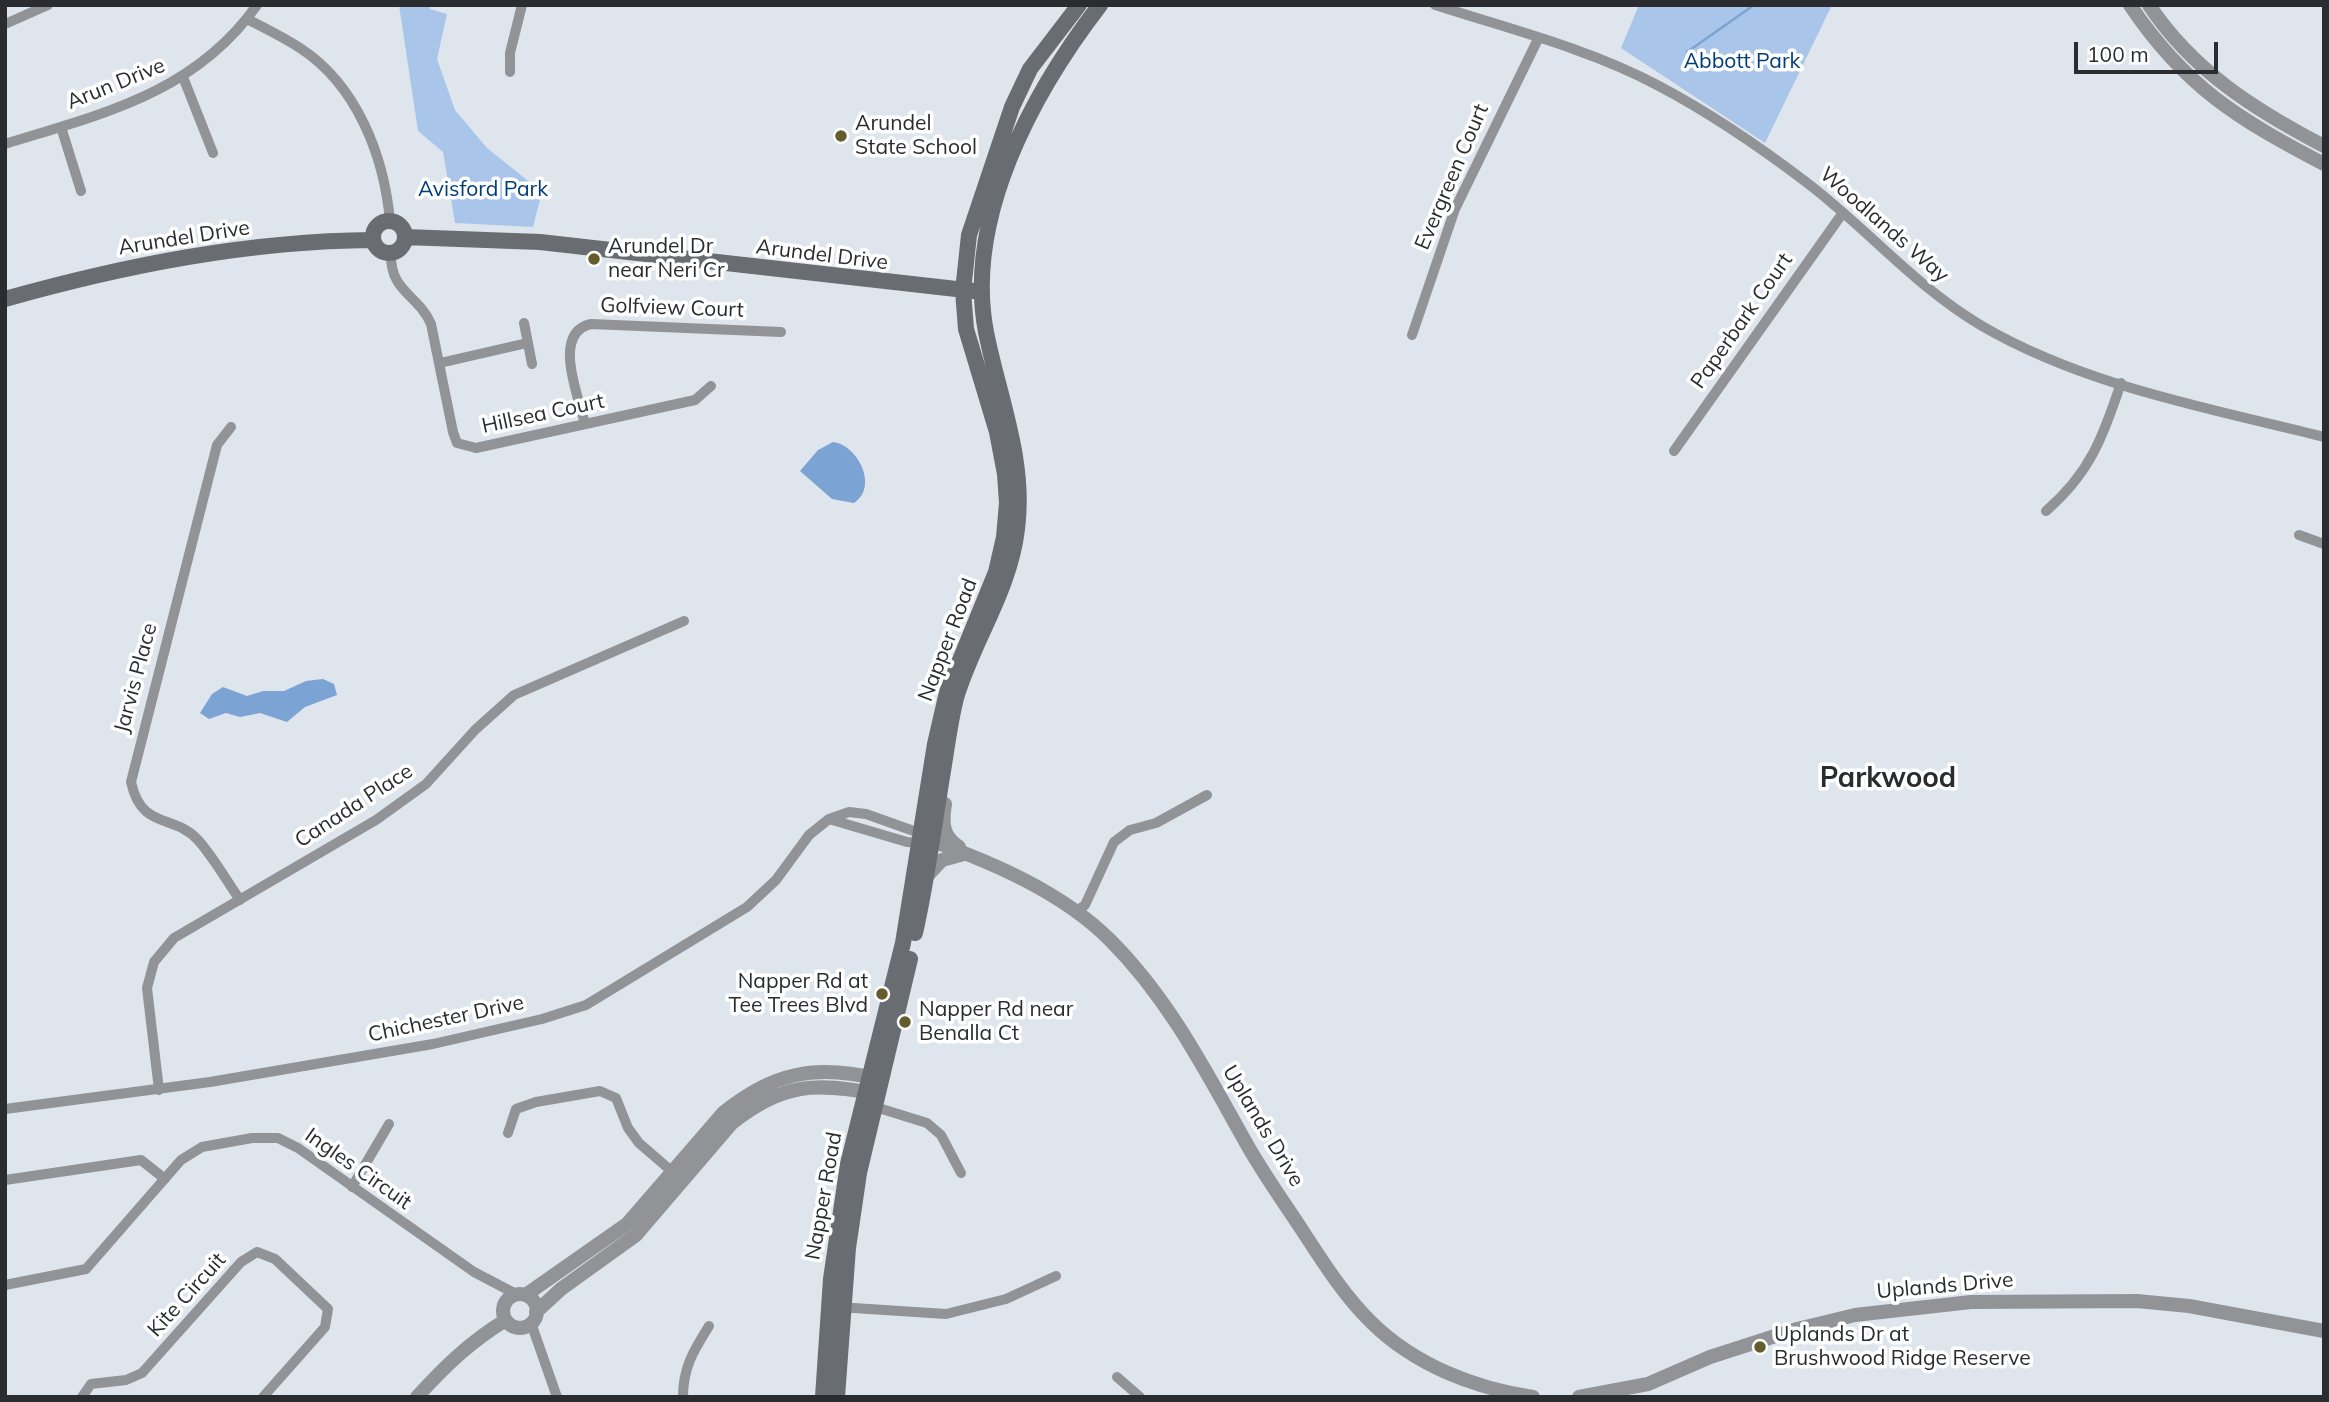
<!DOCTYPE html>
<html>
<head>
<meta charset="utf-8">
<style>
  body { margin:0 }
  #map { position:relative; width:2329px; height:1402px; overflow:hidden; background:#dfe5ed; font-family:Mulish,sans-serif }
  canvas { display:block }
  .frame { position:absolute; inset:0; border:7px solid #2a2c2f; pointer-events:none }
  .scale { position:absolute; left:2074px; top:42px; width:144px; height:32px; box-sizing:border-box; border:4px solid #2a2c2f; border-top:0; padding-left:9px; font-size:21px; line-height:24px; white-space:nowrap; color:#2a2c2f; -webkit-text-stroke:5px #fff; paint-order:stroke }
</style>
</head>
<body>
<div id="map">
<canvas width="2329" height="1402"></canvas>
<div class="frame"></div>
<div class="scale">100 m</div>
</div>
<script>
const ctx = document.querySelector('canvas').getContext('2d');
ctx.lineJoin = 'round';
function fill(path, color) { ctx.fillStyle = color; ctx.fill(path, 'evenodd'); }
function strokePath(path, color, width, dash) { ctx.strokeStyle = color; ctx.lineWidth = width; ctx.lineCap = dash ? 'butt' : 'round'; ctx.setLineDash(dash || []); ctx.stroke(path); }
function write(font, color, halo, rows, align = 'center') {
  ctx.font = font + ' Mulish,sans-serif'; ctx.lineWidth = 7; ctx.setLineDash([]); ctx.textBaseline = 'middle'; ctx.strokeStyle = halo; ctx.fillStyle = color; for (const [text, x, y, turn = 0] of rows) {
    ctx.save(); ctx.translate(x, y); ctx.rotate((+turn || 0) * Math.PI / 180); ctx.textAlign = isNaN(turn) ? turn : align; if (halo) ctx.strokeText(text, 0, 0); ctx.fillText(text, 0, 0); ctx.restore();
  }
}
fill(new Path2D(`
  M399,5H430V9L447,14L437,59L455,110L487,148L542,192L533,227L455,223L443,152L418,131Z
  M1639,5H1832L1765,143L1621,48Z`), '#a9c6ea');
fill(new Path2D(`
  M833,442C858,445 879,487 854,503L832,499L800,471L818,450Z
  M323,679L334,684L337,695L305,707L287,722L260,713L240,717L226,713L209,719L200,713L212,694L223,687L247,696L263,691H284L306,681Z`), '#7ba3d3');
strokePath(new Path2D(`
  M1687,52L1754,5`), '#7ba3d3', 2.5);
strokePath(new Path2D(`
  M1435,5C1510,29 1590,49 1659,86C1710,113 1760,147 1806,182C1868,229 1913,285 1982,326C2085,386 2209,408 2324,437
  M247,19C265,28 283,37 300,48C357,85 384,156 390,221
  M5,24L48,5
  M510,72V53L522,5
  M183,77L213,153
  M61,127L81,191
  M5,144C102,114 195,93 257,5
  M391,254C390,292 418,294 431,324L453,432L457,443L476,448L695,400L711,386
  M524,323L532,364
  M1412,335L1455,209L1538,39
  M440,363L527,343
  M585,424C579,397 551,333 591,324L781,332
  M231,427L217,445L131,782C142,831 173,813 198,840C214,858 226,880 240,900
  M1674,451L1842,214
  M2046,511C2090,473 2103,437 2121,383
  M2299,535L2324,544
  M829,819L907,842L924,843
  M1076,912L1085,905L1114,842L1130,830L1156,823L1207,795
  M159,1090L147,988L154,962L174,938L376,820L426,784L475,730L514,695L684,621
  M869,1105L927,1123L941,1135L961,1173
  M5,1109L210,1082L433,1044L542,1019L586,1005L747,907L776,880L809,835L829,819L849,812L866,814L925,835
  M508,1133L516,1109L536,1102L600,1091L616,1098L628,1128L639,1143L676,1175
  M5,1180L141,1160L165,1179
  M352,1187L389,1124
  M5,1285L86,1269L181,1160L202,1147L252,1138H278L298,1148L474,1272L516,1294
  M838,1307L946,1314L1006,1299L1056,1276
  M531,1323L557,1397
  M1117,1377L1140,1397
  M82,1397L91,1384L126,1380L142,1373L241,1262L257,1252L275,1259L328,1309L325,1327L263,1397
  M683,1397C683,1367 694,1350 709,1326`), '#919397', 10);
strokePath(new Path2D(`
  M2130,5C2185,87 2238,119 2324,164
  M2149,5C2193,71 2255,110 2324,146
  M945,804C942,822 942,836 959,847
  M932,841C994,863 1063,893 1110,940C1169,999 1205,1070 1245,1141C1262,1172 1283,1201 1302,1230C1323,1262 1344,1296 1372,1323C1415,1365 1474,1388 1533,1397
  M928,875L942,860L964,854
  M527,1294L627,1224L723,1113C773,1072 816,1064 878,1079
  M503 1311a17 17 0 1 1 34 0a17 17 0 1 1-34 0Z
  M536,1312L561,1289L636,1235L732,1123C782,1083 816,1082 876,1094
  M417,1397C444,1367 471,1341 506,1320
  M1579,1397L1648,1384L1710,1357L1797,1329L1855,1315L1971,1302L2137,1301L2189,1306L2324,1331`), '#919397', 14);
strokePath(new Path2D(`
  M373 237a16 16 0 1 1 32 0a16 16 0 1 1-32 0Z
  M405,237L540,242L974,291
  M5,299C126,265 248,241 373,240
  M915,933C927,880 934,825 943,771C947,747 950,722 956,698C973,641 1010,590 1017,529C1026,460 999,398 986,332C964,218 1033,92 1100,5
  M823,1397L831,1279L848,1164L903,943L935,744L947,692L996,572L1004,537L1007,503L1005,474L997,432L966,329L963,291L969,235L1012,107L1030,69L1079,5
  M837,1397L848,1248L859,1173L910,959`), '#696d71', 16);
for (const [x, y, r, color] of [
  [841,136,7,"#625d2a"],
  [594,259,7,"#625d2a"],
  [882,994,7,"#625d2a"],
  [905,1022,7,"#625d2a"],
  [1760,1347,7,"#625d2a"]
]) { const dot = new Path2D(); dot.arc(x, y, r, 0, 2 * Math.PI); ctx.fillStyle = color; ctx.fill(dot); strokePath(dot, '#fff', 2.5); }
write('21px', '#003d77', '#fff', [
  ["Abbott Park",1742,62],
  ["Avisford Park",483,190]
]);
write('21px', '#2a2c2f', '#fff', [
  ["Arun Drive",116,84,-22],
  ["Evergreen Court",1452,177,-67],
  ["Woodlands Way",1884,225,41],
  ["Arundel Drive",184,238,-9],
  ["Arundel Drive",822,255,7],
  ["Golfview Court",672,308,2],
  ["Paperbark Court",1742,321,-55],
  ["Hillsea Court",543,414,-12],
  ["Napper Road",948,640,-69],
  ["Jarvis Place",136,678,-75],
  ["Canada Place",354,806,-33],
  ["Chichester Drive",446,1019,-12],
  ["Uplands Drive",1263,1126,59],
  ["Ingles Circuit",358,1169,35],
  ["Napper Road",824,1196,-80],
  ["Uplands Drive",1945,1286,-5],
  ["Kite Circuit",187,1295,-48]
]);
write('21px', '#2a2c2f', '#fff', [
  ["Arundel",855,124],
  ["State School",855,148],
  ["Arundel Dr",608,247],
  ["near Neri Cr",608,271],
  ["Napper Rd at",868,982,"right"],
  ["Tee Trees Blvd",868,1006,"right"],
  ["Napper Rd near",919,1010],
  ["Benalla Ct",919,1034],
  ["Uplands Dr at",1774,1335],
  ["Brushwood Ridge Reserve",1774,1359]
], 'left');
write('bold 28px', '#2a2c2f', '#fff', [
  ["Parkwood",1888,779]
]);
</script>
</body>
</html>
